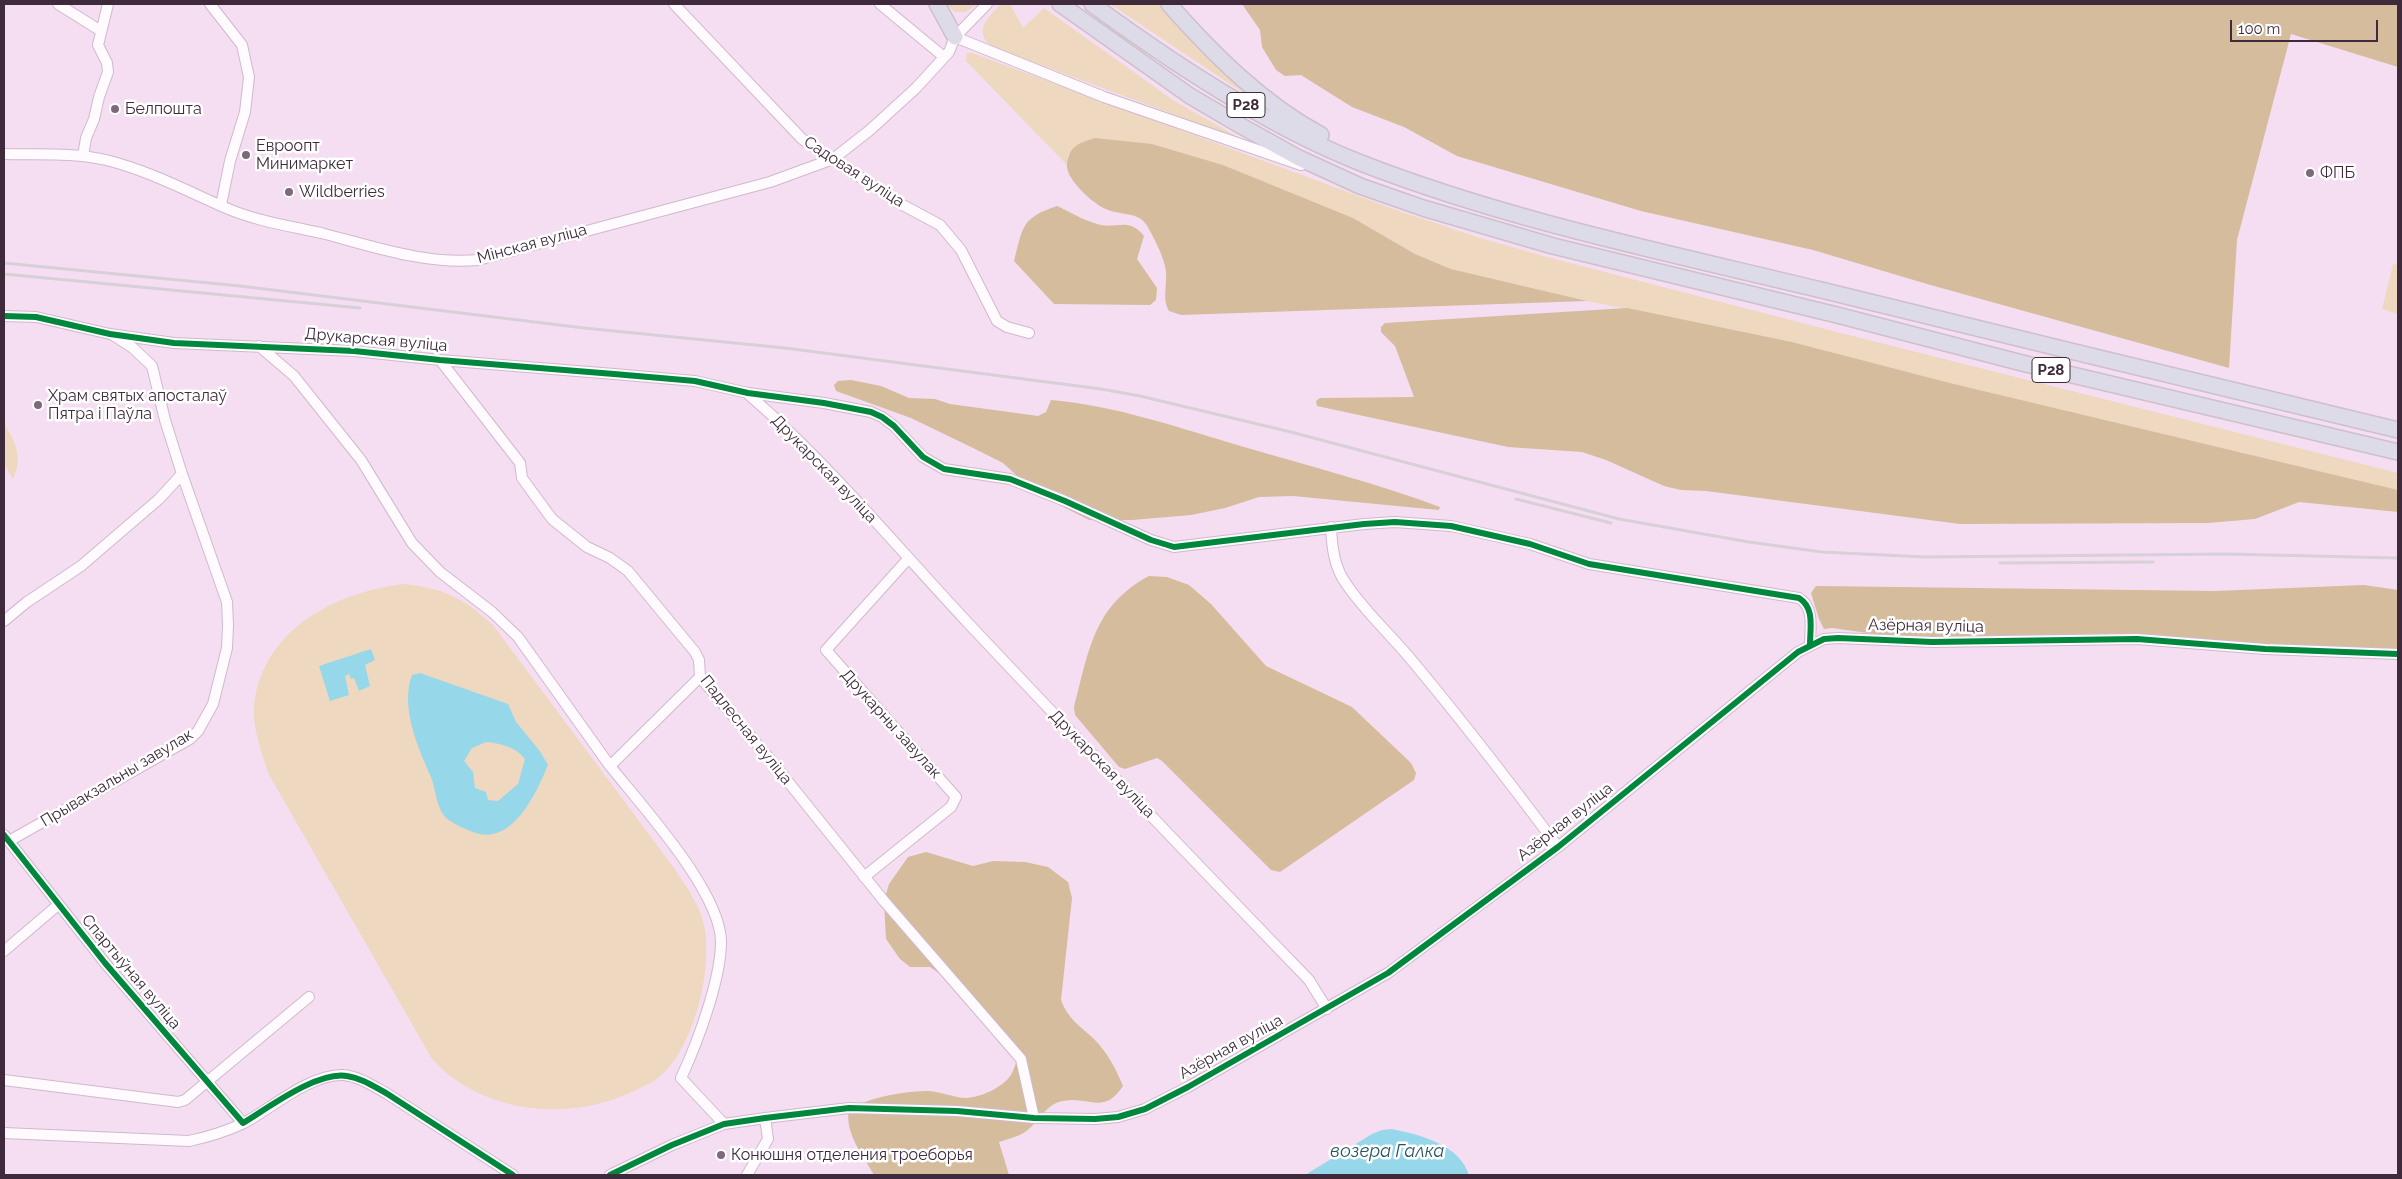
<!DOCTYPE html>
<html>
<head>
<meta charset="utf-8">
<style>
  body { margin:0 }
  #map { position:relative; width:2402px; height:1179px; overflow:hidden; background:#f5def2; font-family:Raleway,sans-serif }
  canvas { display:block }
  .frame { position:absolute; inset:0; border:5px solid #3e2a3b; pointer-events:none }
  .scale { position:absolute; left:2230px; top:20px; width:148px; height:22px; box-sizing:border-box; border:2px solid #3e2a3b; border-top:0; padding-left:6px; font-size:15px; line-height:18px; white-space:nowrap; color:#3e2a3b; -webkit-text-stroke:4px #fff; paint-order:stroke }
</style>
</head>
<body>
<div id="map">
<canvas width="2402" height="1179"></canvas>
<div class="frame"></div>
<div class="scale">100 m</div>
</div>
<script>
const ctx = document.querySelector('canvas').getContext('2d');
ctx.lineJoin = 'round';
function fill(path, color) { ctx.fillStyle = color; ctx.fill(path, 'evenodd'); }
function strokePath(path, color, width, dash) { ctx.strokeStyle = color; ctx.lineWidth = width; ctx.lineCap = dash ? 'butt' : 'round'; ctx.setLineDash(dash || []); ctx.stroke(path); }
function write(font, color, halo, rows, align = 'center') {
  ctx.font = font + ' Raleway,sans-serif'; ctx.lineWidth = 5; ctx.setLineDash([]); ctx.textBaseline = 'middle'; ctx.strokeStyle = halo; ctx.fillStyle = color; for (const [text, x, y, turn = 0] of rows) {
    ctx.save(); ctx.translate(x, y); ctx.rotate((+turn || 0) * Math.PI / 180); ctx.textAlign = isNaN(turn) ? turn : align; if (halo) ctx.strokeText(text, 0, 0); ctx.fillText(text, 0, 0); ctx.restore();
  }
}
fill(new Path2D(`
  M946,4H978L965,12H955Z
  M1001,4H1010L1023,28L1044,8L1173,100L1245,141L995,48C971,34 987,18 1001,4Z
  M1110,4H1161L1214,63L1263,106Z
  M967,53H972L1402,212L1477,237L1547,257L1837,332L2398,473V490L1950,383L1792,342L1587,301L1451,269L1415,254L1353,218L1223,165L1152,144L1068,154L1067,165L966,61Z
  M2393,264L2398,265V314L2382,309Z
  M4,424C16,442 23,458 13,479L4,464Z
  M404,584C445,589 462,597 493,625L674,868C685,885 698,902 703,921C715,964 694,1051 658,1078C652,1083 644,1086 638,1089C572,1123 483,1115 432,1059L268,773C262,752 252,728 254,706C262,630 335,592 404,584Z`), '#eed8c0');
fill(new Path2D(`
  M1242,4H2398V67L2291,34L2237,240L2229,368L1927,284L1813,250L1641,211L1457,156L1404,127L1352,107L1301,75L1285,76L1276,70L1262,47L1260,30Z
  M1095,138L1152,144L1223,165L1353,218L1415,254L1451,269L1587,301L1181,315L1169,311C1161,297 1169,281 1165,266C1162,253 1153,236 1146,224C1138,212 1120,215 1108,210C1094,205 1065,179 1067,164C1069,146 1079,143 1095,138Z
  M1057,206C1070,212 1083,220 1097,224C1116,230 1128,216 1144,236L1137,259L1157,288L1156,300L1150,305L1054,304L1014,261C1023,227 1021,218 1057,206Z
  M1627,308L1792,342L1950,383L2398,490V512L2299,502L2255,519L2208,523L1960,524L1706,491L1681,490L1664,486L1606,460L1582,452L1508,447L1317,406L1316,401L1320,398L1414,397L1395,346L1381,332V327L1385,323Z
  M851,380L881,386L909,398L935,399L950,404L1038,416L1046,412L1051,400C1114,405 1183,429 1244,447C1309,466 1376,483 1440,507L1439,510L1293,496L1259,497L1225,508L1191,515L1132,520H1089L1036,493L1003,463L971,447L911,418L836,391L834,385L838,381Z
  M1149,576L1167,577L1189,585L1211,604L1266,666L1352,707L1411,763L1416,773L1414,780L1280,872L1271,870L1162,761L1157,758L1125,769L1119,767L1075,715L1074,707C1089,651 1093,606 1149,576Z
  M2364,585L2398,590V654L2137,639L1932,642L1832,628L1824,629L1819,619L1811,593L1816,586L2215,591Z
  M926,852L973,866L993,861L1025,862L1048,867L1068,882L1072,898L1061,1000C1067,1018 1080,1026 1094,1039C1107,1052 1116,1069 1123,1086C1102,1118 1086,1092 1056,1103C1044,1108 1036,1125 1025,1132C1018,1137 1007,1139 999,1142L1009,1175H874C863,1155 844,1133 849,1108C876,1097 897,1092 927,1091C939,1091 952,1097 964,1098C980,1098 1002,1088 1011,1075C1014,1070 1016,1062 1018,1057L965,991L930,967H910L900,959L886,939L884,901L889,884L908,857Z`), '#d4bc9c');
fill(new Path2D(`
  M371,649L375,660L365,665L370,686L359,691L354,678L351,679L349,674L345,676L349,695L330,701L319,666Z
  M420,673L508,704L516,722L539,750L548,765C535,796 510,851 468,830C461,827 450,822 445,817C436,806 436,790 431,777C418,748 400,707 412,675ZM486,742C500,743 516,747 525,759L518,784L498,801L488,800L486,792L475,788L473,772L464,761L472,748Z
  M1392,1129C1420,1135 1459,1144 1469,1175H1305L1372,1134L1382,1130Z`), '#96d7ea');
const minor = new Path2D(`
  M58,4L101,31
  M210,4L242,45L249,77L245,112L230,161L221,205
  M674,4L802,139L899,203L940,225L961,250L997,321L1007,327L1029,333
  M880,4L944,57
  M955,37L1104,97L1301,165
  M4,154C37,155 73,152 106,160C147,170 187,191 226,208C256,221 290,226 321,233C372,246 425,265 478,260L770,182L833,159L870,130L916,88L949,52L955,37L987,4
  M83,156L86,138L94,119L99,97L108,72L107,63L98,45L108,4
  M4,316L36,317L110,334L174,343L354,351L440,360L614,374L695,381L748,393L824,403L871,412L882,417L894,426L923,457L944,469L1010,479L1065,501L1151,540L1174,547L1364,524L1395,522L1451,526L1530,544L1589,564L1799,598C1815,608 1810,628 1810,645
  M259,346L294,376L361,460L412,543L440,572L492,612L518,637L610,766
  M440,360L520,463L522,478L552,519L587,547L610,558L628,571L695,652L699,660L700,677L769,758L884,901L1021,1059L1034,1118
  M748,394C828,463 896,546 968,623C1081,743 1195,862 1309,980L1327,1009
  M1331,527C1332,547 1334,568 1347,585C1366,613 1393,637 1414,663C1464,723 1511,784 1558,847
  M4,621L27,602L81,566L159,499L182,474L165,420L152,366L133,348L113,335
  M700,677L610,766C641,805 723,894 721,944C720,982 697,1044 681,1078L724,1124
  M4,835L105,963L243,1123
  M9,841L190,739L198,731L213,704L227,648L228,625L227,602L182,474
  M864,877L951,807L956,797L826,650L908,559
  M4,951L58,905
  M4,1080L178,1102L185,1100L309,997
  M4,1133L189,1141C208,1137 227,1131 244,1123C272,1108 310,1074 343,1075C358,1076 373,1086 386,1093L513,1175
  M610,1175L672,1145L724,1124L765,1118L849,1108L957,1111L1034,1118L1095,1119L1118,1117L1145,1109L1188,1087L1388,973L1558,847L1798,652L1824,639L1838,638L1932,642L2137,639L2265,649L2398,654
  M747,1175L768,1139L765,1118`);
const highway = new Path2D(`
  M937,4L955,37
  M1060,4L1190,96L1243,127L1299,158L1360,186L1423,208L1553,246L1837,315L2026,364L2398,452
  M1092,4C1171,62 1269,127 1361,163C1507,220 1664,252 1817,289C2010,337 2205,383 2398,430
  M1169,4C1213,54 1262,103 1321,135`);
strokePath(minor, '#cebacc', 12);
strokePath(highway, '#cdc0cb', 18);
strokePath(minor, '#fefafd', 10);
strokePath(highway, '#dcdbe7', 15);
strokePath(new Path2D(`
  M4,263L240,286L584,328L785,348L1101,389L1140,396L1291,432L1619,519L1749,542L1822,552L1925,557L2227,554L2398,558
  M4,274L360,308
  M1516,499L1611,523
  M2000,563L2153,562`), '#d7d0d6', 3);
strokePath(new Path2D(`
  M4,316L36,317L110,334L174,343L354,351L440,360L614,374L695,381L748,393L824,403L871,412L882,417L894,426L923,457L944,469L1010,479L1065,501L1151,540L1174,547L1364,524L1395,522L1451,526L1530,544L1589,564L1799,598C1815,608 1810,628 1810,645
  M4,835L105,963L243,1123C268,1108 317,1071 347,1076C361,1078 373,1086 386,1093L513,1175
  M610,1175L672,1145L724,1124L765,1118L849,1108L957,1111L1034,1118L1095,1119L1118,1117L1145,1109L1188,1087L1388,973L1558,847L1798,652L1824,639L1838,638L1932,642L2137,639L2265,649L2398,654`), '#00873e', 6);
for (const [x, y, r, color] of [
  [115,109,5,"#7e697b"],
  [246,155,5,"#7e697b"],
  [2310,173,5,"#7e697b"],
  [289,192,5,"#7e697b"],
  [38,405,5,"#7e697b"],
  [721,1155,5,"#7e697b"]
]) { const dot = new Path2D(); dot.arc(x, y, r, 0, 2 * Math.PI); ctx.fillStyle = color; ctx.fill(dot); strokePath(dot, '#fff', 2); }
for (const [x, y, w] of [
  [1246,105,38],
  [2051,370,38]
]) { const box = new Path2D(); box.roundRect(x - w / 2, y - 12.5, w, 25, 4); ctx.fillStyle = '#fff'; ctx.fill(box); strokePath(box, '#3e2a3b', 1); }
write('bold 15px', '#3e2a3b', null, [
  ["Р28",1246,105],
  ["Р28",2051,370]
]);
write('16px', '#3e2a3b', '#fff', [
  ["Белпошта",125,109],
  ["Евроопт",256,146],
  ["Минимаркет",256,164],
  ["ФПБ",2320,173],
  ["Wildberries",299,192],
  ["Храм святых апосталаў",48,396],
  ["Пятра і Паўла",48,414],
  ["Конюшня отделения троеборья",731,1155]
], 'left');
write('16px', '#3e2a3b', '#fff', [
  ["Садовая вуліца",854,172,33],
  ["Мінская вуліца",532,244,-15],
  ["Друкарская вуліца",376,340,5],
  ["Друкарская вуліца",824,469,46],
  ["Азёрная вуліца",1926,626,1],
  ["Друкарны завулак",891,724,48],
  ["Падлесная вуліца",746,730,51],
  ["Друкарская вуліца",1102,764,46],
  ["Прывакзальны завулак",117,778,-31],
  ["Азёрная вуліца",1565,822,-38],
  ["Спартыўная вуліца",131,972,50],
  ["Азёрная вуліца",1231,1047,-29]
]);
write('italic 18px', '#28555e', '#fff', [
  ["возера Галка",1387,1152]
]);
</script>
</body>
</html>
